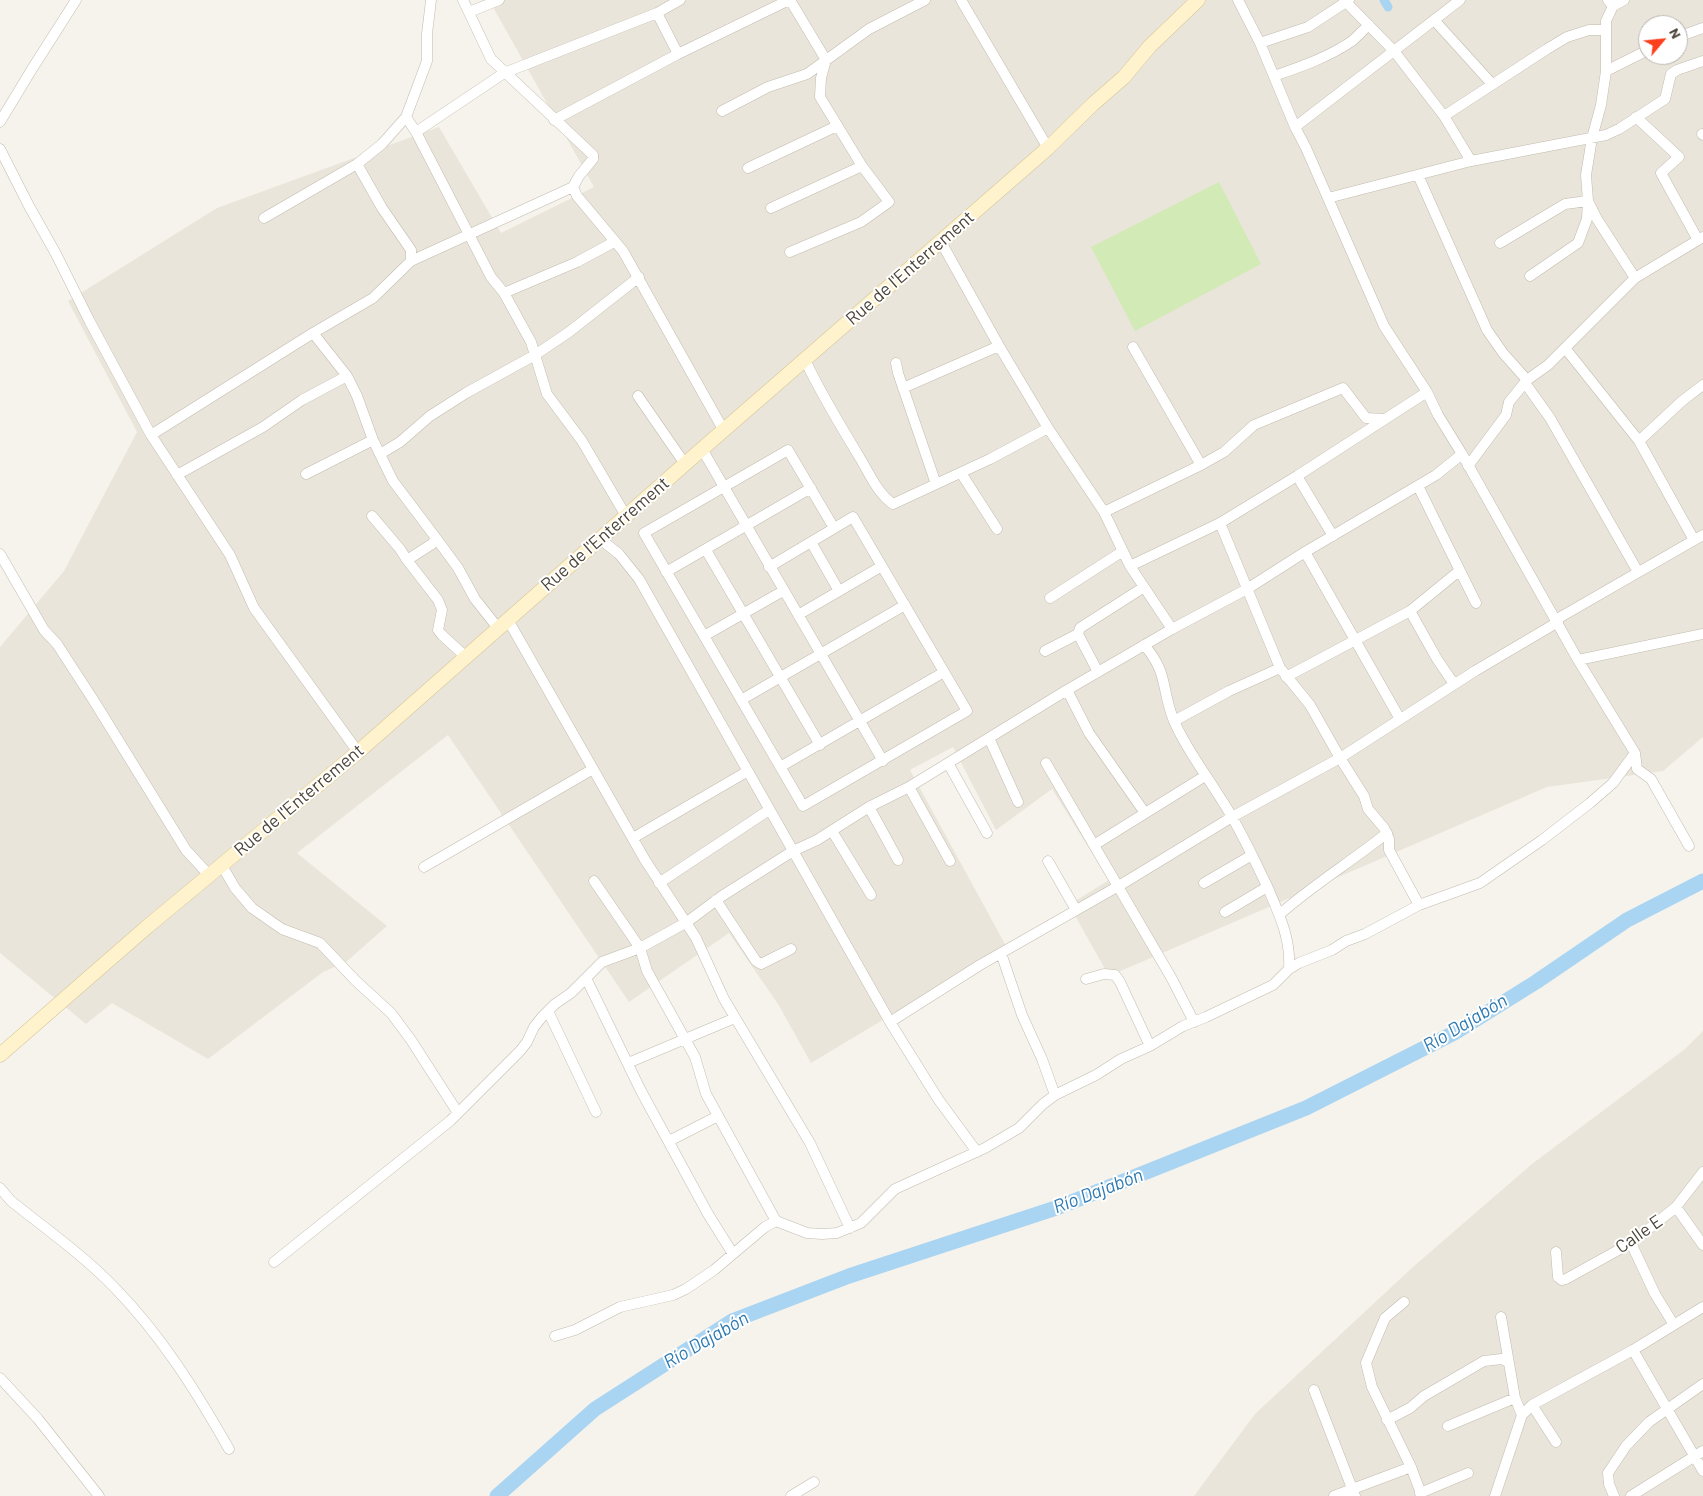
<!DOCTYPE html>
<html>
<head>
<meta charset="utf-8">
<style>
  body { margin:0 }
  #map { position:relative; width:1703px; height:1496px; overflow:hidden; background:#f6f3ec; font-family:Barlow,sans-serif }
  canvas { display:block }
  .north { position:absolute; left:1638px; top:15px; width:50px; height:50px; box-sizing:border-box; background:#fff; border:1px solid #b7b4b0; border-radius:50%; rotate:62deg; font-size:14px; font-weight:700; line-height:20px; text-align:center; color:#4b4439 }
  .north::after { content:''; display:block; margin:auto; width:18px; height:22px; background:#fc3f1d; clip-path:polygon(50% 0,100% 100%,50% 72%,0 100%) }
</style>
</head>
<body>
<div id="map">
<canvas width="1703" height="1496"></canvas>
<div class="north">N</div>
</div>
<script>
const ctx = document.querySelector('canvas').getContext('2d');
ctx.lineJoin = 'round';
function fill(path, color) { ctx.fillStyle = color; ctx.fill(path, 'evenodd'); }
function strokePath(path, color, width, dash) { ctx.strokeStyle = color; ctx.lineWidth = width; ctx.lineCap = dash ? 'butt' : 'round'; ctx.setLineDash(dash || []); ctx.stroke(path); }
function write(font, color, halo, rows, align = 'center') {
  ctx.font = font + ' Barlow,sans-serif'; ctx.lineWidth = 4; ctx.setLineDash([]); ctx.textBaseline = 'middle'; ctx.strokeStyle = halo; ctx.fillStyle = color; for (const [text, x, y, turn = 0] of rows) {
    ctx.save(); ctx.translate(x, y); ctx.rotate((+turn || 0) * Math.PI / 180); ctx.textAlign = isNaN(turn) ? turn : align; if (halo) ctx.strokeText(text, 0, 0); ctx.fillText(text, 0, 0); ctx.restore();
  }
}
fill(new Path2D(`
  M489,0H1703V737L1663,771L1547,787L1109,976L1069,905L1109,880L1052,789L996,830L953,747L910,770L1006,946L811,1063L778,1004L729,933L629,1002L448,735L297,853L387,926L346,962L323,972L208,1059L112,1003L86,1024L0,953V647L64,571L137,432L68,301L217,208L439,127L501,233L594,187ZM1648,25H1678V55H1648Z
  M1703,1031V1496H1194L1255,1414L1414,1266L1532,1164L1685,1049Z`), '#eae5da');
fill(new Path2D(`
  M1219,182L1261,264L1135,331L1091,247Z`), '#d2eab5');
strokePath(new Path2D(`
  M1384,0L1388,7`), '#a9d4f2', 9);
strokePath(new Path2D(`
  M497,1496L595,1409L732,1321L849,1276L1059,1207L1306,1108L1456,1032L1536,982L1627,920L1703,881`), '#a9d4f2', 15);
const street = new Path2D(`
  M463,0L491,59L593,155V159L579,176L573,187L577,196L623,251L724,431
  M961,0L1048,148
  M1238,0L1260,43L1295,127L1306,148L1384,326L1427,392L1438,415L1462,454L1578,660L1635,753L1637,769L1651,779L1689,846
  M1344,0L1394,51L1444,116L1547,49L1567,37L1589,30H1605
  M1608,0L1613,6L1606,21V71L1601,105L1592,138L1586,175L1588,201L1597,219L1635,278
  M1613,6L1624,0
  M469,12L499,0
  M657,13L678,54
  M1435,21L1492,84
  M1678,37L1703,28
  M1260,43L1308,27L1349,0
  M1606,71L1648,50
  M1274,76C1300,67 1329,57 1352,41C1358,36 1363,30 1369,25
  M722,111L768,87L807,74L869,29L925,0
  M1444,116L1471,161
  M406,117L416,132L491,277L504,293L531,342L547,394L582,441L626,516
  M1636,117L1679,157L1661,173L1698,240
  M554,120L678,54L789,0
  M0,122L32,69L76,0
  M1295,127L1460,0
  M416,132L504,73L657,13L680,0
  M1702,134L1703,135
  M0,149L29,206L56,254L90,322L151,435L230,555L254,608L358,752
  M748,168L837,126
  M1418,175L1487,330L1503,353L1527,380
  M1328,198L1471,161L1606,135L1619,129L1665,99L1671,74L1677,70L1703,61
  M771,208L862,166
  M264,218L357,164L382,144L406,117L427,61V34L431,0
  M941,242L999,346L1048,428L1104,512L1130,566L1172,629
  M1500,243L1565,204L1588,201L1587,219L1578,243L1530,276
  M790,252L861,222L889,202L862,166L820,97L821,78L826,60L790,0
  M411,261L573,187
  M504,293L577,262L614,242
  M313,333L347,376L357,396L373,440L393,481L436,538L432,544L407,560
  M1133,347L1201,465
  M1565,348L1639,441L1694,540
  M805,360C821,394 840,425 860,458C869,473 878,494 893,504L990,459L1048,428
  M896,363L898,373L936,484
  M1525,383L1550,418L1638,572
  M903,388L999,346
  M638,396L685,464
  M151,435L313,333L373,298L411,261V250L382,208L357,164
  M1639,441L1682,401L1703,385
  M702,449L883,761
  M380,454L400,442L430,416L466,393L535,355L569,332L639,277
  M1468,466L1506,415L1509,402L1527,380L1548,365L1635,278L1703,237
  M961,473L997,529
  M306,474L373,440
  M177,475L263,427L302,400L347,376
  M1418,486L1476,603
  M1104,512L1201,465L1224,452L1254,425L1343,388L1366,418L1385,419
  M372,516L400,549L407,560L438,600L442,610L438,630L442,635L466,657
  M1220,523L1280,668L1310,705L1340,758L1364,796L1368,809L1384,828L1389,839V850L1419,905
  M1333,536L1297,476L1427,392
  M436,538L458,568L475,599L498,628
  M600,539L619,554L639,579L890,1022L938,1099L977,1152
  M811,542L839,591
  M706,550L820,745
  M1305,552L1400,719
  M0,554L44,630L57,644L94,701L186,850L209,875
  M1130,566L1220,523L1297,476
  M769,567L853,517L967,711L803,806L644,533L788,450L834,528
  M666,572L811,488
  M1050,598L1123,551
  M1410,611L1437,659L1454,684
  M798,615L882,566
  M1557,619L1703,535
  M508,620L645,860L696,938L724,999L810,1143L850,1228
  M704,636L783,591
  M1144,645C1169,673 1161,690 1174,721C1186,749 1205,773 1221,799C1239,826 1253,857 1267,886C1279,914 1291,938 1289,969
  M1045,651L1078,634
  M1578,660L1703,634
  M1098,672L1078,634L1080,628L1144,587
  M1286,677L1410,611L1459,571
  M1067,690L1089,733L1145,813
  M741,700L905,605
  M1174,721L1229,691L1280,668
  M989,738L1018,802
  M948,763L987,833
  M1046,763L1172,979L1194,1022
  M780,767L944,672
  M909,787L950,861
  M869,807L898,860
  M832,831L871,895
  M633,838L748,771
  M1094,845L1205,776
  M1048,861L1076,910
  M221,864L235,888L252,908L282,929L320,943L356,981L391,1013L411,1040L458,1113
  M424,867L593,769
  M594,881L640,948L647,971L695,1057L706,1094L776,1221
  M659,883L769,810
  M1204,883L1252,855
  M716,900L756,961L761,964L791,949
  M1225,912L1267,887
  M1280,914C1313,885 1352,861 1387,833
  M1001,953L1022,1015L1042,1059L1055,1095
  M586,978L641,1091L708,1214L733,1254
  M1086,979L1104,974L1115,975L1120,982L1150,1046
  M548,1011L596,1112
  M890,1022L980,965L1122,884L1232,817L1340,758L1475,671L1558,622
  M628,1063L735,1018
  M669,1141L718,1116
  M0,1188L11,1201C46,1229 83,1255 114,1287C161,1335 196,1391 229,1449
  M1676,1207L1703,1245
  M1631,1243L1655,1294L1674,1325
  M1556,1252L1558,1277L1562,1280L1566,1279L1631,1243L1676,1207L1703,1172
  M274,1262L450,1121L520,1051L527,1042L534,1027L542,1017L555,1004L571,993L602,962L640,948L687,922L722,896L793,851L817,840L869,807L909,787L1067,690L1172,629L1247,589L1305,552L1436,475L1462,454
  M1404,1302L1385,1318L1366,1363L1372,1387L1411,1467L1422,1496
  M1501,1317L1515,1398L1522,1415
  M555,1336L575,1330L620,1307L673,1295L686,1289L714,1270L765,1227L776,1221L807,1233L822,1234L837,1233L861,1223L895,1189L985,1148L1019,1128L1043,1104L1055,1095L1096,1075L1121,1059L1150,1046L1183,1026L1206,1017L1273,985L1289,969L1299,963L1332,950L1346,941L1365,934L1419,905L1480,883L1542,840L1590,803L1613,783L1635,753
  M1633,1350L1703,1471
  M0,1378L38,1419L99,1496
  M1314,1390L1355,1496
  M1532,1405L1556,1442
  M1387,1420L1410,1408L1424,1396L1484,1361L1502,1359L1508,1362
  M1448,1426L1515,1398
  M1420,1493L1468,1473
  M791,1496L814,1482
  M1334,1496L1411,1467
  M1495,1496L1522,1415L1532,1405L1633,1350L1703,1307
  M1614,1496L1609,1484L1608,1473L1626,1446L1649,1422L1703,1384
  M1631,1496L1703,1451`);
const secondary = new Path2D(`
  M0,1055L148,926L358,752L702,449L1048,148L1093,104L1124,77L1150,46L1198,0`);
strokePath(street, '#c2bbae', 11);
strokePath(secondary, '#d6c79b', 15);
strokePath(street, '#fff', 10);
strokePath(secondary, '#fff3cd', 14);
write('18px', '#4b4439', '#fff', [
  ["Rue de l'Enterrement",910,268,-41],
  ["Rue de l'Enterrement",605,534,-41],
  ["Rue de l'Enterrement",299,800,-40],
  ["Calle E",1639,1234,-35]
]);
write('italic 19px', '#2e7ab2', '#fff', [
  ["Río Dajabón",1465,1023,-31],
  ["Río Dajabón",1098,1191,-21],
  ["Río Dajabón",706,1340,-30]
]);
</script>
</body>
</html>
